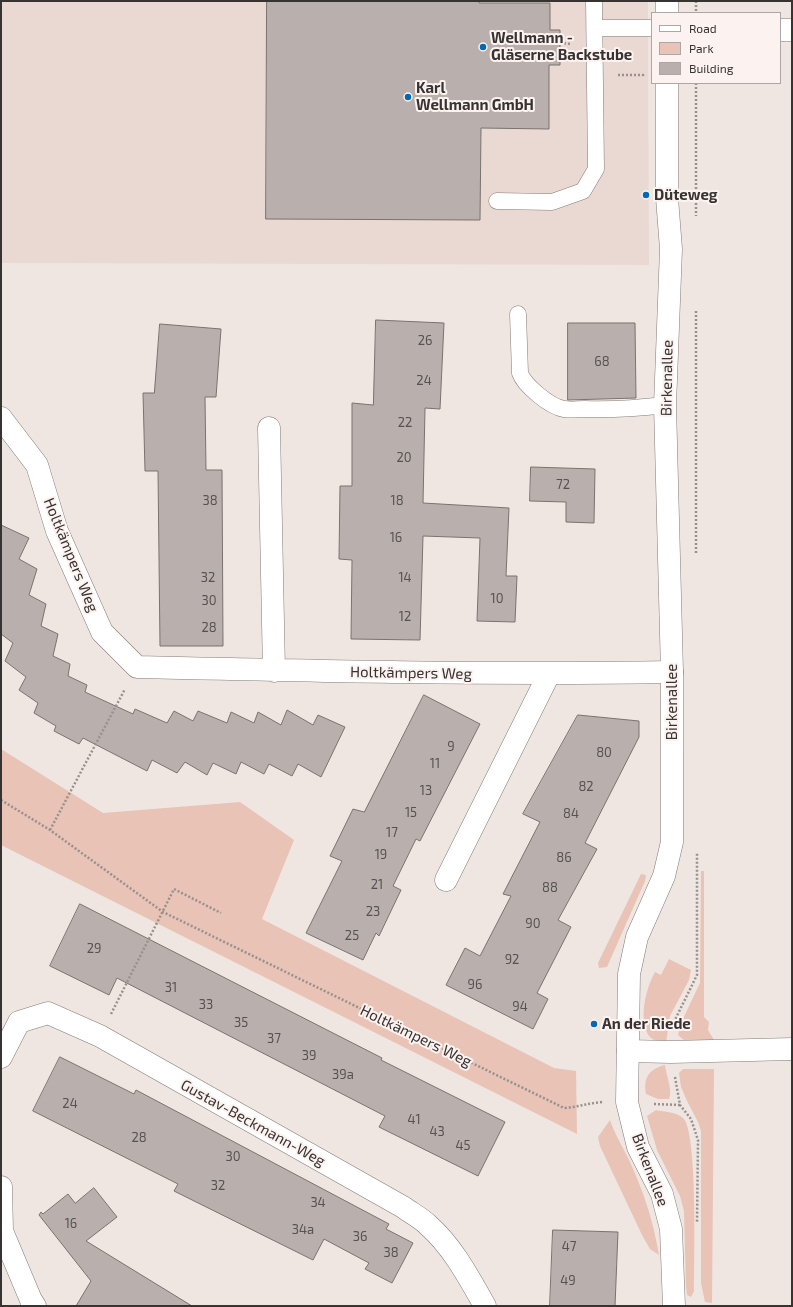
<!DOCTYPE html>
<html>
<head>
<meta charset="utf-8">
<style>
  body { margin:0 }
  #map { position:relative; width:793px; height:1307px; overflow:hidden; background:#efe6e2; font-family:"Exo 2",sans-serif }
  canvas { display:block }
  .frame { position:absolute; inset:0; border:2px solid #363332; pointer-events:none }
  .legend { position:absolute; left:651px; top:12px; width:130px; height:72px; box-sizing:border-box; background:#fcf3f0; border:1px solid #ada6a4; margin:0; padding:5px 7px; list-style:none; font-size:12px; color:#363332 }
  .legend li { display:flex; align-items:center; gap:8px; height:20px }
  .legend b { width:20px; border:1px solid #ada6a4 }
</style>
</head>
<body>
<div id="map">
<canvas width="793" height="1307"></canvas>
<div class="frame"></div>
<ul class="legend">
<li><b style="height:5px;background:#fff"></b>Road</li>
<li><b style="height:11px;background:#e8c3b6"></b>Park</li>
<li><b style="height:11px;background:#b9b0ad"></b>Building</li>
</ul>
</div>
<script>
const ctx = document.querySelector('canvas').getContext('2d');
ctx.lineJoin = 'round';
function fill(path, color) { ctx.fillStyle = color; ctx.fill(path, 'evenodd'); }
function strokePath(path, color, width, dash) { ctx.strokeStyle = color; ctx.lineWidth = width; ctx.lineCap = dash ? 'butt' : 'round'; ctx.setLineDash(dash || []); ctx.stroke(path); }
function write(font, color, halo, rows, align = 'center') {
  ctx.font = font + ' "Exo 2",sans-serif'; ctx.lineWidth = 4; ctx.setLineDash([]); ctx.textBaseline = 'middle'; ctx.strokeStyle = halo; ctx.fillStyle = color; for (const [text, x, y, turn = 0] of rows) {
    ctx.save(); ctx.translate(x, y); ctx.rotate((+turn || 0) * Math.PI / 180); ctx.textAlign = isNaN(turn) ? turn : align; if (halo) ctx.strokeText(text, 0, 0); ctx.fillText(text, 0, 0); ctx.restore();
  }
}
fill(new Path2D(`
  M1,1H648L649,265L1,263Z`), '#ead9d3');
fill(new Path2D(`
  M1,749L103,813L240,802L294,840L262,919L554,1068L576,1071L577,1134L1,845Z
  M701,871H704V1017L709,1022L708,1030L714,1040L685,1041L678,1035L680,1025L700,983Z
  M641,874L646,875L645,881L607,967L599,968L598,963Z
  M669,959L691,970L689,980L670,1016L666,1043C660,1042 653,1041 649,1036C638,1019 646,988 655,972L661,975Z
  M665,1065C666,1075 673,1090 669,1099H658L646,1094C643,1078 649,1069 665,1065Z
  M683,1069H714L712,1303L705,1302L701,1283V1131L698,1122L687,1101L681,1087L679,1073Z
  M656,1110C664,1112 677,1112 683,1118C698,1131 694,1265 694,1291L691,1297L687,1295L686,1287L684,1211L680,1196L657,1150L647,1116Z
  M610,1120C615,1135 623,1147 630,1162C644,1193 653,1220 659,1255L650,1249L642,1235L600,1146L598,1137Z`), '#e8c3b6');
const building = new Path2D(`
  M267,1H479V3H550V30H560V65H549V129L481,128L480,220L266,219Z
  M376,320L444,323L440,409L425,408L423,503L509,508L506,576H517L515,622L477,621L480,538L423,536L420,640L351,639L352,560L339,559L340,486H352V403L373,405Z
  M568,323H635L636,398L568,400Z
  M160,324L221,329L216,397H205L206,470H222L223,646H160L158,471H145L143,393H154Z
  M531,467L595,469L594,523L566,522V502L530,501Z
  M1,525L29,538L19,559L37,569L29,595L46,604L41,626L58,634L53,656L70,664L68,676L87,685L85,692L133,714L135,709L167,723L174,711L193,721L198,711L227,723L231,712L254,723L258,712L281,725L287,710L313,725L318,715L345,727L321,777L298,764L292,776L269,764L264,774L241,762L236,774L213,763L207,775L185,762L177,773L152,760L147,771L83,738L79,744L54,731L56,726L34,713L38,703L19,690L26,677L5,661L13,643L1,634Z
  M424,695L480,724L420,841L416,839L393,886L401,890L379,936L376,933L363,960L306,933L342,861L330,856L353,809L364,812Z
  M578,715L639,721V737L585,843L597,849L558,920L571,927L537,993L548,999L533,1029L446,985L465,948L480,956L511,896L503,894L540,822L523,814Z
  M80,904L382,1058L381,1060L505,1122L478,1176L379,1127L385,1116L117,978L109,995L50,966Z
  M60,1057L134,1094L136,1090L389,1224L386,1229L413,1243L392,1283L365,1269L369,1263L324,1239L313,1260L174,1191L178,1184L33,1111Z
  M94,1188L117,1217L86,1241L192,1306H76L91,1281L39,1215L41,1212L43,1214L68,1194L75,1203Z
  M553,1230L618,1232L615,1306H550Z`);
fill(building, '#b9b0ad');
strokePath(building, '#7a726f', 1);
const lane = new Path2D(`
  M595,28H652
  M497,201L552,202L583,191L596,169L594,1
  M518,314L520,373C524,385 550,407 564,409C570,410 578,409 585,409C612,410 639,408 665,405`);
const street = new Path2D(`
  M780,30H792
  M1,418L37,465L57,531L102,632L137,667C315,671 493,675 672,672
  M269,428L274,671
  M446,880L549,674
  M628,1051L671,1052L792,1049
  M1,1057L19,1022L48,1013L100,1036L403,1207C411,1213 421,1218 428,1225C453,1247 469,1278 485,1306
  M1,1187L2,1231L31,1300L35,1306`);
const secondary = new Path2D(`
  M667,13V1
  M667,83V198L671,249L665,405L672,672V842L664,876L637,937L629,974L627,1102L638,1147L662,1194L671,1229L674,1306`);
strokePath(lane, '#837b78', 17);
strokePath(street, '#837b78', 23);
strokePath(secondary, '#837b78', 23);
strokePath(new Path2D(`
  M696,1V13
  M560,43L572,44
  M618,75H643V77
  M696,83V216
  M696,311V554
  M1,800L50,830L163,912L564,1108C578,1107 589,1103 603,1102
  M50,830L125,689
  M111,1014L174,889L221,913
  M672,1026L697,975V853
  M675,1077L680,1105L691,1119L698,1140L697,1223
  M654,1104L680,1105`), '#97908e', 2.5, [2, 2]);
strokePath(lane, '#fff', 16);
strokePath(street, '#fff', 22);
strokePath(secondary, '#fff', 22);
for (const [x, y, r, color] of [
  [483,47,4,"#0568b5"],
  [408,97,4,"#0568b5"],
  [646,195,4,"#0568b5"],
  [594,1024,4,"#0568b5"]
]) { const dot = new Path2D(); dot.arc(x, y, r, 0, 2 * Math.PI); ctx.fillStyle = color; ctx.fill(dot); strokePath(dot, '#fcf3f0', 1.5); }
write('13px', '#575251', null, [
  ["26",425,341],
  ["68",602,362],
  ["24",424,381],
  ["22",405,423],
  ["20",404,458],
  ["72",563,485],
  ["38",210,501],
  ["18",397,501],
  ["16",396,538],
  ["32",208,578],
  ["14",405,578],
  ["10",497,599],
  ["30",209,601],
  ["12",405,617],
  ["28",209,628],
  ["9",451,747],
  ["80",604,753],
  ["11",435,764],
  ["82",586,787],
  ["13",426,791],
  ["15",411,813],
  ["84",571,814],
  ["17",392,833],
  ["19",381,855],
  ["86",564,858],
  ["21",377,885],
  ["88",550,888],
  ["23",373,912],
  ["90",533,924],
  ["25",352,936],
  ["29",94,949],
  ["92",512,960],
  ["96",475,985],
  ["31",171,988],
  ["33",206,1005],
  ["94",520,1007],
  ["35",241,1023],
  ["37",274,1039],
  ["39",309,1056],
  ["39a",343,1075],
  ["24",70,1104],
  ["41",414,1120],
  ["43",437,1132],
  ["28",139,1138],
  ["45",463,1146],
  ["30",233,1157],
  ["32",218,1186],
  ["34",318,1203],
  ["16",71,1224],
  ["34a",303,1230],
  ["36",360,1237],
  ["47",569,1247],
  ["38",391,1253],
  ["49",568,1281]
]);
write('bold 15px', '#363332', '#fcf3f0', [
  ["Wellmann -",491,38],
  ["Gläserne Backstube",491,55],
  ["Karl",416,88],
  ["Wellmann GmbH",416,105],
  ["Düteweg",654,195],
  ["An der Riede",602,1024]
], 'left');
write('15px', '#363332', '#fcf3f0', [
  ["Birkenallee",667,378,-89],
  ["Holtkämpers Weg",71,555,68],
  ["Holtkämpers Weg",411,673,1],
  ["Birkenallee",672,702,-90],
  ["Holtkämpers Weg",416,1036,26],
  ["Gustav-Beckmann-Weg",253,1123,29],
  ["Birkenallee",650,1170,69]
]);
</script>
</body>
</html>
